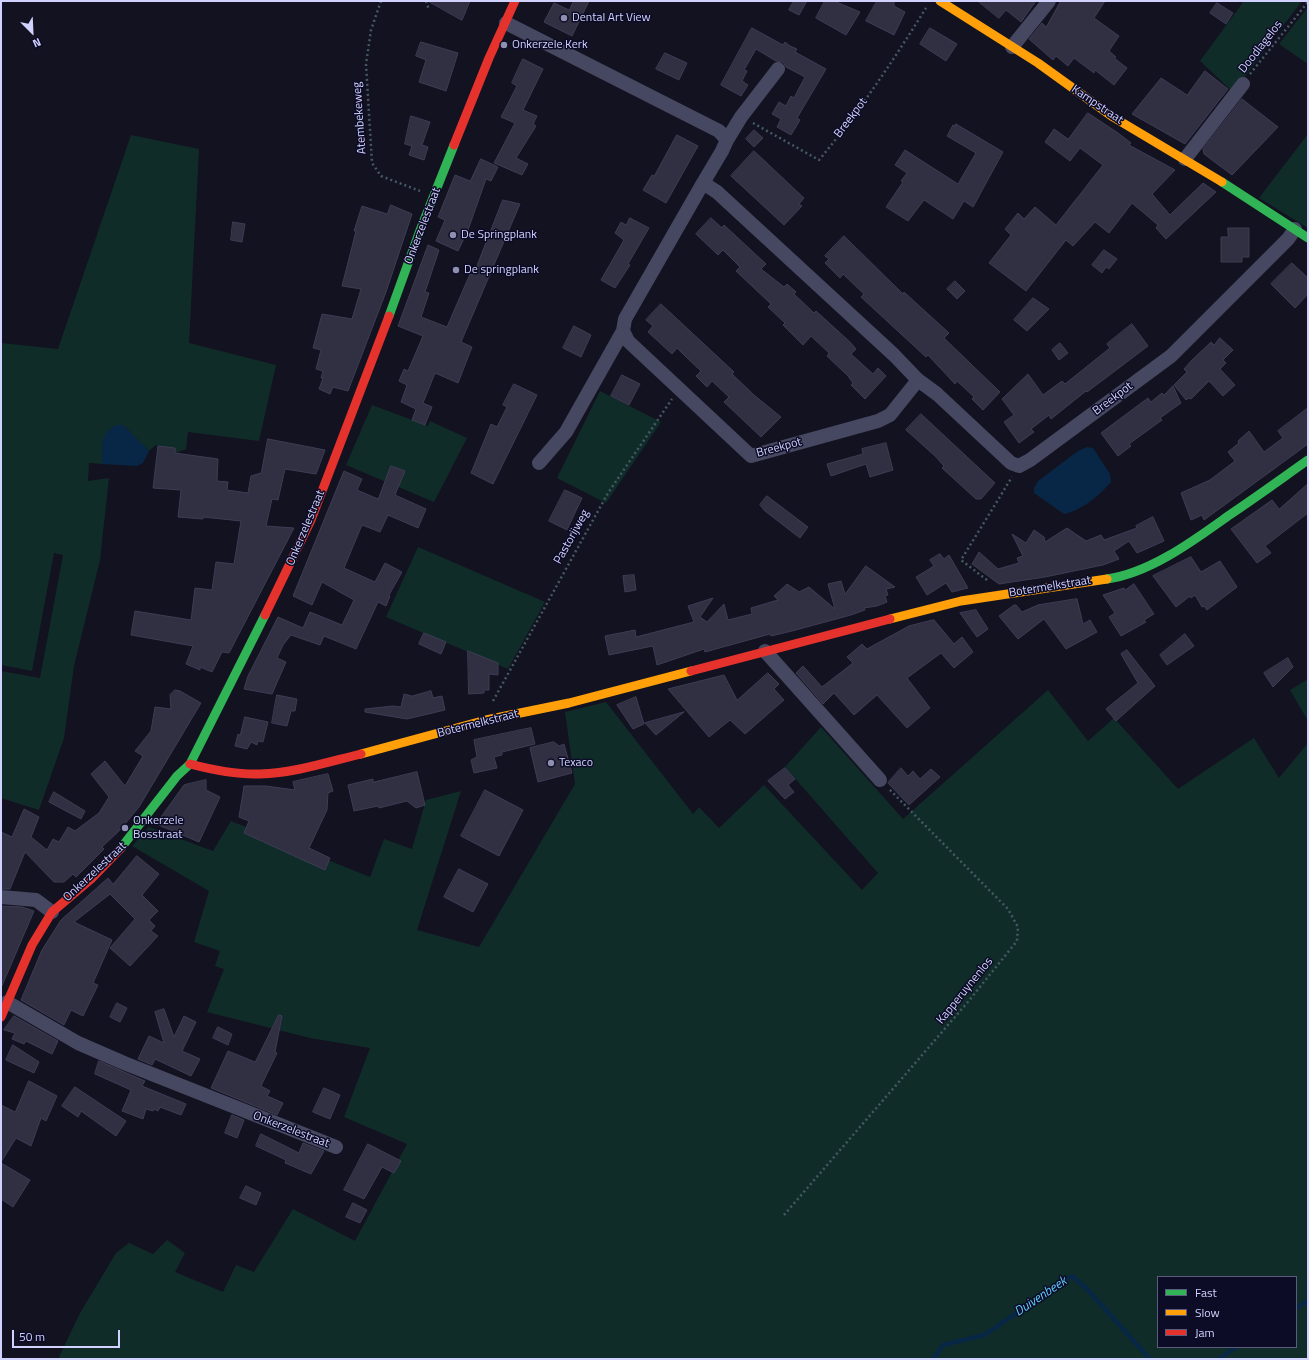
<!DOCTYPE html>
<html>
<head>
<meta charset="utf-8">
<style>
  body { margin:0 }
  #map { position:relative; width:1309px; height:1360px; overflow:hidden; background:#131220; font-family:"Titillium Web",sans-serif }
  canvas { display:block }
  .frame { position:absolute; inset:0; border:2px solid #d1d2ff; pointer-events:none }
  .legend { position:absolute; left:1157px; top:1276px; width:140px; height:72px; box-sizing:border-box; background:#0d0c26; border:1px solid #5b5b7d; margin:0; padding:5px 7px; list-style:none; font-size:12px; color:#d1d2ff }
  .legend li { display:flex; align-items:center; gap:8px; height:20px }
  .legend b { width:20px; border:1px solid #5b5b7d }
  .north { position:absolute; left:12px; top:12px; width:40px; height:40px; -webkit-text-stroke:3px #0d0c26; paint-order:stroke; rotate:156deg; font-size:11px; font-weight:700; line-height:16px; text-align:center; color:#d1d2ff }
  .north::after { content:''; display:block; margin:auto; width:14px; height:18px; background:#d1d2ff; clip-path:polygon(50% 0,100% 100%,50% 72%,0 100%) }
  .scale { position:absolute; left:12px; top:1330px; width:108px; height:18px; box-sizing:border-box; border:2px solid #d1d2ff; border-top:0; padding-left:5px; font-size:12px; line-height:14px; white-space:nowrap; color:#d1d2ff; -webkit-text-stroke:3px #0d0c26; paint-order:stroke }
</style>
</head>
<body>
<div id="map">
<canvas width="1309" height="1360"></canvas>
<div class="frame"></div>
<ul class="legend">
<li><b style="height:5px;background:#30b455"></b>Fast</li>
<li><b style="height:5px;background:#ff9f0a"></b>Slow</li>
<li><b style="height:5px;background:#e5322d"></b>Jam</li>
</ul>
<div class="north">N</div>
<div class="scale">50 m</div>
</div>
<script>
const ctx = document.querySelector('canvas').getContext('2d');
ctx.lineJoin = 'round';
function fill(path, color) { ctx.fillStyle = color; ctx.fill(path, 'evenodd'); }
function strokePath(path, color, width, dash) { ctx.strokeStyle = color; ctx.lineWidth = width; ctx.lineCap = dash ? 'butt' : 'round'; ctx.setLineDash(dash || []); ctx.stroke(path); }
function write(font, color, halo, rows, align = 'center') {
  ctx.font = font + ' "Titillium Web",sans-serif'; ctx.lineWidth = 3; ctx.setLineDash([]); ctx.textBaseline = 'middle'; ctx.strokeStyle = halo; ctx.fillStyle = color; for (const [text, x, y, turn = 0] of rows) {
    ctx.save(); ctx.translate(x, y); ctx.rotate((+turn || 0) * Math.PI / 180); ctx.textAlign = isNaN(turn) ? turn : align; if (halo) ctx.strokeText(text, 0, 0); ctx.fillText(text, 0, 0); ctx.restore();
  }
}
fill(new Path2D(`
  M1244,1H1302L1233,92L1200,61Z
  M1308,7V64L1279,44Z
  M1308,134V228L1259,198Z
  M131,135L199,149L189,343L276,365L259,441L188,432L186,449L173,454L156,445L149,451L123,425L103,440L102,464L89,463L88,481L109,478L100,560L74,666L64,738L39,810L1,798V671L40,678L63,555L54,553L32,671L1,665V343L58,349Z
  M600,391L661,422L606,503L557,478Z
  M372,405L428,426L430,421L467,438L434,502L346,465Z
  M418,547L545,602L508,669L386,617Z
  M1308,679V721L1290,690Z
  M1048,690L1088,741L1114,718L1178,789L1254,738L1279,778L1308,743V1359H61L59,1357L80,1313L116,1253L129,1243L153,1254L167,1240L185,1253L175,1272L223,1292L236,1265L254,1272L293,1209L355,1241L407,1144L344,1117L370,1048L310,1038L207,1012L224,969L215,966L220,951L194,942L209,891L132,846L149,827L213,851L231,821L370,877L384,839L412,849L426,800L461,791L417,930L479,947L575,784L565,712L606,702L693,814L699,807L719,828L764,785L862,890L878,873L785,767L821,727L903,819ZM1158,1277H1296V1347H1158Z`), '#102c29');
fill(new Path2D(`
  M116,425H123L149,451L143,463L137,466L102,464C103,446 99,435 116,425Z
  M1087,447L1093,448L1110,474L1111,482C1100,495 1081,511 1064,514L1034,493V488L1038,481L1078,451Z`), '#082746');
strokePath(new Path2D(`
  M1296,1308L1308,1301
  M933,1359L943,1345L984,1335L1072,1276L1087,1289L1150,1359
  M1219,1359L1236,1347`), '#082746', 4.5);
const building = new Path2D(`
  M428,1H470L462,20Z
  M574,1H589L572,36L544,22L554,3L569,10Z
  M794,1H807L799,15L789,10Z
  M825,1H834L860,12L846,35L816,18Z
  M877,1H894V6L905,12L894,35L866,21Z
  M978,1H1036L1021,22L1006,10L999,18Z
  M1061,1H1105L1094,18L1119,36L1109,51L1116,57L1114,58L1127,68L1114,85L1095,70L1094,73L1074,58L1068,66L1056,56L1053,60L1029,39L1042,23L1046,27Z
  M1217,3L1233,13L1226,24L1210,13Z
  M752,28L783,45L785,42L790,46L797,49L795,52L826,69L797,118L800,120L791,135L777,127L781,119L772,114L779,102L786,106L791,96L794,98L805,77L786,67L783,62L776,61L756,49L744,70L747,71L742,81L748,85L741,96L721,85Z
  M930,28L957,44L946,61L920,44Z
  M421,42L458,53L446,91L419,82L426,60L416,56Z
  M665,53L687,63L679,80L656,69Z
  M523,59L543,69L523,110L537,116L533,124L536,126L516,158L528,164L522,175L494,163L515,123L501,117L517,86L512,83Z
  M1205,71L1228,89L1185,144L1132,114L1161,78L1187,95Z
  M1242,99L1278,127L1232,175L1204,154L1203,149Z
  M1088,113L1118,133L1131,143L1129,145L1175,170L1152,194L1170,215L1203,183L1216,192L1166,239L1156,228L1158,225L1132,203L1109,233L1095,222L1073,246L1066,240L1026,291L989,263L1011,235L1005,229L1018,213L1024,219L1035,207L1056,225L1103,165L1080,148L1070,161L1045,142L1054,129L1068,139Z
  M411,116L430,122L422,145L428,147L424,160L409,155L412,146L405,144Z
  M956,124L1003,152L973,207L964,201L953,219L924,200L908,221L886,207L903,182L901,181L907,173L895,165L905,150L958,184L976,153L947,136L953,125L955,126Z
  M754,130L763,138L754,147L746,139Z
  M677,135L698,146L666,203L643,190L652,175L654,176Z
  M754,151L804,198L799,204L802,206L784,225L731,176Z
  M481,159L498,167L491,181L486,179L468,230L458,251L436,241L445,220L438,217L455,175L470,181Z
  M503,200L520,204L461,342L472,347L458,383L435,373L423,403L432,407L425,425L412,420L416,409L401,402L407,385L399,381L404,369L408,371L423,336L398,326L428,245L439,250L425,292L429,293L421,317L447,327L470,274L473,275Z
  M391,205L412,214L386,292L348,391L333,387L330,394L319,389L323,378H321L323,371L316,369L321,350L313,348L322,314L352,319L361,289L342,286L356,231H354L362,206L387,214Z
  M630,218L649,228L628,264L630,265L615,288L601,280L624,240L615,233L621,222L626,225Z
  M711,218L722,228L724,225L766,264L761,269L784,287L787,284L796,292L794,294L814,313L816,311L850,342L856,349L851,354L873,374L878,368L886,376L865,399L851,385L853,383L848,376L827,356L829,353L811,336L803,345L783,325L785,323L768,307L771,304L736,271L740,267L723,250L718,255L696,234Z
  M233,222L245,224L242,242L231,240Z
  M1228,228H1249V257H1242V262H1221V237H1228Z
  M844,236L903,294L904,292L949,333L944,338L1000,392L983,410L972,399L974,397L957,381L955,384L928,355L926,357L861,297L864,294L843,274L840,278L825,263L829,259L825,256Z
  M1104,250L1117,259L1109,269L1106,267L1102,273L1092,265Z
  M1292,263L1308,278V294L1295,308L1271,284Z
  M955,281L965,291L957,299L947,289Z
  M1033,298L1049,309L1027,331L1014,320Z
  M661,304L734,372L732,374L754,395L781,417L761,437L724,402L729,397L712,381L707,387L696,376L701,371L686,357L677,348L672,354L648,332L653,326L646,320Z
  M1132,324L1148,346L1087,392L1086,391L1051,419L1049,415L1031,429L1034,432L1019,443L1004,422L1014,415L1002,399L1028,374L1043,395L1062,381L1065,384L1110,348L1107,344Z
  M574,326L591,335L581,357L563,348Z
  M1220,338L1233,350L1223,360L1226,363L1220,369L1235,385L1223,396L1209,381L1191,399L1189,398L1186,400L1174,385L1187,372L1184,369L1191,361L1211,342L1214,345Z
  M1060,343L1068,353L1059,360L1052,350Z
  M622,375L640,384L629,405L611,396Z
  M514,384L537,395L493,484L471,473L491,424L497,427L507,407L503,405Z
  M1173,386L1181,403L1160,418L1162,420L1129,444L1131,446L1118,456L1101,433L1148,398L1151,402L1162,393L1164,395Z
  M1308,408V444L1204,520L1202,515L1191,520L1181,493L1210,480L1235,461L1228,452L1239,443L1238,441L1249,431L1264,452L1283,438L1278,431Z
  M921,414L995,483L981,499H976L942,468L944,466L935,456L906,430Z
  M268,439L325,450L316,474L285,469L278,500L272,499L266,526L294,528L229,653L222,652L212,672L200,667V670L186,664L193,646L131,635L135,611L191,620L195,588L212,590L216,562L234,564L241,521L203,517V519L178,517L181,490L153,488L158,446L175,448V453L218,459L217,481L228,482L227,490L248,493L251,476L261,473Z
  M886,443L893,470L870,477L866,464L831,476L827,464L863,454L862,449Z
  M391,466L405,471L395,495L426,509L418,528L388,515L380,532L362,525L344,568L375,582L385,563L402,572L389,595L390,596L386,606L378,602L356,649L324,636L320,645L291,635L283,645L277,658L286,662L272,694L244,689L248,676L278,617L303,628L310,612L342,625L354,600L322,582L312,605L293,596L344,471L362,479L357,490L378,499Z
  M1308,484V513L1265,546L1271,553L1257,563L1231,529L1272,500L1279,509Z
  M565,490L582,498L567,530L549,521Z
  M767,496L808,527L800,538L765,511L760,505Z
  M1153,517L1164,541L1137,553L1129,541L1114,551L1119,559L1103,565L1045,577L999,584L972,564L979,552L998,569L1019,563L1017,558L1023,556L1012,534L1026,543L1034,530L1044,537L1045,542L1067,528L1086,541L1101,535L1104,540L1137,528L1136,526Z
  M940,554L944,559L949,555L968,588L952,592L946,583L927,595L916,577L934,566L930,560Z
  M1191,557L1201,572L1220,561L1237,587L1207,610L1204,606L1202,607L1195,595L1191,598L1190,596L1176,607L1153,576Z
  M866,566L895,587L886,589L888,595L885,596L887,602L877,606L864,608L865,610L851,615L792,631L771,636L770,634L705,652L704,649L657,665L653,646L609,655L605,636L635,630L636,637L694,622L688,606L713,598L700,617L707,622L724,604L728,620L752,614L751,608L778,600L774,596L787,584L799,592L809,587L835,609L828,584L841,581L845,594Z
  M634,575L636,590L625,592L623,576Z
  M1134,584L1154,614L1144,620L1146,622L1121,636L1109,617L1115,613L1103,595L1124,588L1125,590Z
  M1077,599L1083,624L1090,620L1097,632L1066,649L1044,619L1018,639L999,616L1014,605H1016L1022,612L1038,605Z
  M976,610L988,629L977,637L960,613Z
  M934,620L954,644L962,637L973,652L954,668L941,653L907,678L930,708L907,728L877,695L854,715L834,693L823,704L796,673L803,666L822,687L853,663L847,657L862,644L867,649L909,626Z
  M424,633L446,642L441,654L419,644Z
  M1185,634L1194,646L1167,665L1160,655Z
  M1127,650L1155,686L1116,721L1106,709L1138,683L1121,654Z
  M468,651L498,663V675L489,674V690H484V693L469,694Z
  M1288,658L1293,667L1273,687L1264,673Z
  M768,673L779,684L774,689L784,700L745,734L730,720L709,737L668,689L724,675L737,700Z
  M175,690L180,691L201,703L139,807L120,830L102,847L104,849L76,877L73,874L64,882H54L25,852L10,889H1V832L12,837L24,809L39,817L31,837L47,850L53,839L59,842L68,827L75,831L99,813L109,797L91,774L105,761L125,786L143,756L135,751L151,731L155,707L171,709L170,695Z
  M431,691L433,698L442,696L445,710L407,719L365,712V709L393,706L401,707L404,694L412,696Z
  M277,695L297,699L295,711H291L287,726L272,723Z
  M636,697L644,724L633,729L617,705Z
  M684,712L656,735L645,723Z
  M245,717L268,722L263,742L258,741L257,745L251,742L247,749L235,746L238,734L240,735Z
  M531,728L535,744L502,752V755L494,757L497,768L474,773L471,760L477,757L474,740Z
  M554,742L559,746L564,744L572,773L538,782L530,748Z
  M785,768L795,779L788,785L794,792L785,799L768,781Z
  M901,768L908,776L913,771L920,779L931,769L940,777L909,805L888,783Z
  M417,772L425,805L416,808L407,801L379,808L378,806L354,811L348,785L373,779V782Z
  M328,774L333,791L328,793L327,810L309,848L330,858L325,870L244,833L249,821L239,817L244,786H266L295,790L293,782Z
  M206,780V790L220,797L199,842L156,824L184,785Z
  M485,790L523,810L499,856L461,836Z
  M54,792L85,811L81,819L49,802Z
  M137,856L159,874L142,895L158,911L149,920L155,926L151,931L158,936L130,966L110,948L135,919L110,894L74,922L112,940L93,983L98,985L83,1016L71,1010L64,1025L21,1000L42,950L61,920L108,878L113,884Z
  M459,869L488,884L473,912L444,897Z
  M1,906L22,907L34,911L1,988Z
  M117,1003L127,1008L120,1022L110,1017Z
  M164,1009L174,1037L184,1016L196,1022L182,1051L200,1059L191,1076L155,1059L152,1065L138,1059L149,1036L164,1043L155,1012Z
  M279,1015L282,1016L275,1052L277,1053L261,1086L270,1091L267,1096L283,1103L277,1115L211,1088L228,1051L255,1062Z
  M14,1016L58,1041L52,1054L26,1041L24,1044L12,1039L15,1033L4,1030Z
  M218,1027L232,1034L228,1045L213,1038Z
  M13,1045L39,1062L34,1073L6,1060Z
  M99,1061L145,1081L142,1086L186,1104L181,1115L160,1107L158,1111L154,1109L153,1111L146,1109L143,1119L122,1111L131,1090L95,1074Z
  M29,1081L57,1096L46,1121L41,1118L31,1146L16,1138L1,1162V1105L15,1112Z
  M75,1087L126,1121L116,1136L81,1111L78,1117L62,1106Z
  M324,1088L340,1095L330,1119L313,1112Z
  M232,1115L244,1120L237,1138L225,1133Z
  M261,1134L299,1153L303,1143L324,1151L311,1174L285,1163L286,1160L256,1146Z
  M368,1144L401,1161L394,1173L382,1167L364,1199L344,1190Z
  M1,1163L30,1180L13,1207L1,1199Z
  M246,1186L261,1193L256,1205L240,1198Z
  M353,1203L367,1210L360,1223L346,1217Z`);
fill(building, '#313042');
strokePath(building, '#3d3c55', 1);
strokePath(new Path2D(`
  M381,1L371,30L366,64L372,163L381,176L420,191
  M426,1L429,10
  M1250,74L1308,2
  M753,123L819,160C859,112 893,61 926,8
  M987,580L961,560L1012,477
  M493,701L608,493L672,399
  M784,1215L967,1003L1017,941L1018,927L1008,909L889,789`), '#455965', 2.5, [2, 3]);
strokePath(new Path2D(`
  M506,23L719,131L727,140L722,151L703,183L717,192L894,355L918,380L937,394L1011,463L1019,466L1030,460L1171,356L1288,239L1295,229
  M1012,47L1049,1
  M727,140L741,117L778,69
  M1185,159L1243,84
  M703,183L625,319L623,331L628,341L751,456L878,421L890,415L918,380
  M539,463L566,432L623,331
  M765,651L880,780
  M1,897L36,900L52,912
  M7,1002L78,1043L124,1063L336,1147`), '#464861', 14);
strokePath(new Path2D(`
  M1222,182L1308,238
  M389,316L419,233L454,145
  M1107,579C1150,573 1193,541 1228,516C1255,498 1281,479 1308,460
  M121,848L177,776L190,764L265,615`), '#30b455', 9);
strokePath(new Path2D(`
  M940,1L1038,63L1113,117L1222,182
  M890,619L961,601L1107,579
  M361,754L486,720L569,703L691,671`), '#ff9f0a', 9);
strokePath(new Path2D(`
  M454,145L489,58L515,1
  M265,615L311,520L389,316
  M691,671L890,619
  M190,764C213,770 236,775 260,774C294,773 328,762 361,754
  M1,1017L32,945L52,912L91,879L121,848`), '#e5322d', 9);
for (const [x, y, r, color] of [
  [564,18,4,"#8e8fb1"],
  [504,45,4,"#8e8fb1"],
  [453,235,4,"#8e8fb1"],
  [456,270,4,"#8e8fb1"],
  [551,763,4,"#8e8fb1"],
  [125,828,4,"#8e8fb1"]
]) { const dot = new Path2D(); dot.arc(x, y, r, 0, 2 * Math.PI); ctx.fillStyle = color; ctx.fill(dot); strokePath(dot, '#0d0c26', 1.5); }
write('12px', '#d1d2ff', '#0d0c26', [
  ["Dental Art View",572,18],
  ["Onkerzele Kerk",512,45],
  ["De Springplank",461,235],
  ["De springplank",464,270],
  ["Texaco",559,763],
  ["Onkerzele",133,821],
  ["Bosstraat",133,835]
], 'left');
write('12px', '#d1d2ff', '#0d0c26', [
  ["Doodlagelos",1261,47,-52],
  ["Kampstraat",1097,105,34],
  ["Atembekeweg",360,118,-94],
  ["Breekpot",851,118,-53],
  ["Onkerzelestraat",423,226,-69],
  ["Breekpot",1113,399,-37],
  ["Breekpot",779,448,-15],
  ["Onkerzelestraat",306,528,-67],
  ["Pastorijweg",572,537,-61],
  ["Botermelkstraat",1050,587,-9],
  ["Botermelkstraat",478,724,-14],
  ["Onkerzelestraat",95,872,-43],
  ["Kapperuynenlos",965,991,-51],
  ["Onkerzelestraat",291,1130,21]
]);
write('italic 13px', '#5fcdff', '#0d0c26', [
  ["Duivenbeek",1041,1297,-34]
]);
</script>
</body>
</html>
